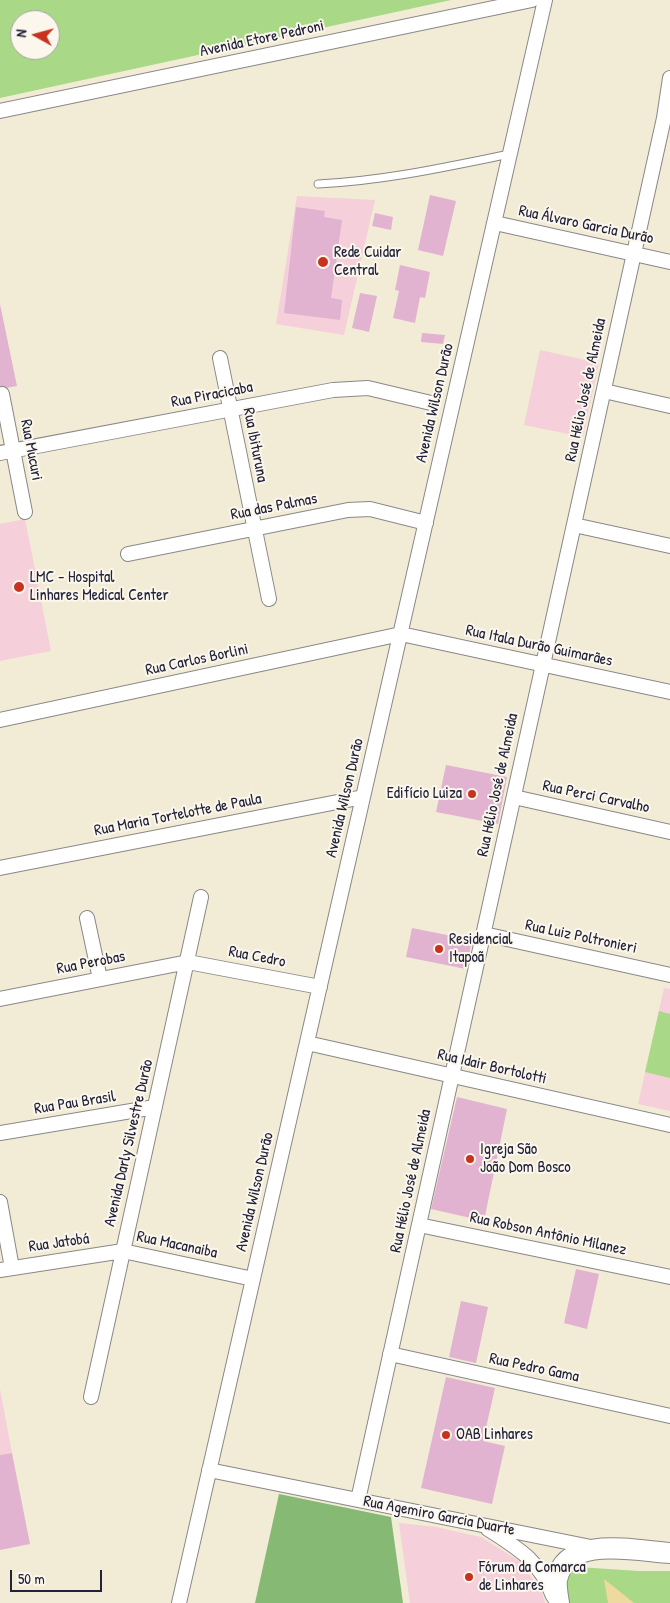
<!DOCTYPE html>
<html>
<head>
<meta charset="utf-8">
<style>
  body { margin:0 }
  #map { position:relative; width:670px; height:1603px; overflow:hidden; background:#f2ecd6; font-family:"Patrick Hand",sans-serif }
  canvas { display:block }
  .north { position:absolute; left:10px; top:10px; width:50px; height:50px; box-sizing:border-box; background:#fbf7ec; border:1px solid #a4a2a5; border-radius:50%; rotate:277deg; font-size:14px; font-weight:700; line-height:20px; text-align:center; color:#22223b }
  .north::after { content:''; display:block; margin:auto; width:18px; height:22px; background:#c8321e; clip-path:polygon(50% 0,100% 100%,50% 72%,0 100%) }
  .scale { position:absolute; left:10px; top:1570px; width:92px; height:22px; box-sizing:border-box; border:2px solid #22223b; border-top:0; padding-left:6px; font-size:15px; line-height:18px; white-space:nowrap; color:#22223b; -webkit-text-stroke:4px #fbf7ec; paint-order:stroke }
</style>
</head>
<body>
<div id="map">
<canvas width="670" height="1603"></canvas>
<div class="north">N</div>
<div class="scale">50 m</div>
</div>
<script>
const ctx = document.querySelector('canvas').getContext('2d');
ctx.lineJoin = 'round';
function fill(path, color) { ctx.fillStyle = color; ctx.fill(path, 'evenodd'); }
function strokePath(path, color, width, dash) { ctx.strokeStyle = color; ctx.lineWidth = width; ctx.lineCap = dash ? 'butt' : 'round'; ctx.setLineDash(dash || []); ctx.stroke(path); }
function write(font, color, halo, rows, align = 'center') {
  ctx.font = font + ' "Patrick Hand",sans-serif'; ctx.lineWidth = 4; ctx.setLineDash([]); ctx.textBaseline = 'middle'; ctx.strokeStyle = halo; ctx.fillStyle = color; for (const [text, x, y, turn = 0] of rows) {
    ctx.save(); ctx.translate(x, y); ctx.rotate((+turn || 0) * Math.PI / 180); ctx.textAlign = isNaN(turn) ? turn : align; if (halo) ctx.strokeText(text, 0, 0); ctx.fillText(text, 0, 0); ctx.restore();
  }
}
fill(new Path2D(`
  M297,196L375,200L344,335L276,324Z
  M540,350L599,363L583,437L524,425Z
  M25,519L51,651L0,661V524Z
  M664,988L670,989V1111L638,1104Z
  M0,1389L12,1453L0,1455Z
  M399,1523L436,1527L481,1537L521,1562L542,1593L545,1603H410Z`), '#f5cfd9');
fill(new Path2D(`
  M0,0H451L0,98ZM20,20H50V50H20Z
  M659,1011L670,1014V1078L645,1072Z
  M578,1567L639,1571H670V1603H568L565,1580L569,1570Z`), '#a9d987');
fill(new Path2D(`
  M279,1494L391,1517L403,1603H255Z`), '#86b974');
fill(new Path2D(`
  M604,1579L634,1603H608Z`), '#eeda9e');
fill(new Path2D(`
  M430,195L456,201L443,256L418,250Z
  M296,207L325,211L324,217L342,220L331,298L342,300L340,320L284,313Z
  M375,213L393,217L391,230L372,226Z
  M400,265L430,272L425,298L420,297L415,323L393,318L399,291L395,290Z
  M360,293L377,296L369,332L352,328Z
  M0,304L17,386L0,389Z
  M422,333L445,335L443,344L421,342Z
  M446,765L507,777L498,824L436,812Z
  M412,928L472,940L466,969L406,957Z
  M457,1097L507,1109L484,1221L431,1209Z
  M576,1269L599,1274L587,1329L564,1323Z
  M461,1301L488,1307L476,1363L449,1357Z
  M446,1377L495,1388L483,1441L505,1446L492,1504L421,1488Z
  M12,1453L30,1544L0,1550V1455Z`), '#e1b3d1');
const lane = new Path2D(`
  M318,184C383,181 446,167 510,154`);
const street = new Path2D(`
  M0,111L532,0
  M495,223L670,262
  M220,358L269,599
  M604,391L670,406
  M2,394L25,512
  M0,453L333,390L368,388L431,403
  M574,525L670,546
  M128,554L348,510L370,509L426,523
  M0,720L401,634L670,692
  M514,797L670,832
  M0,868L363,797
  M87,918L100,979
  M484,934L670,975
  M0,999L188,962L320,987
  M307,1043L670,1125
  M0,1133L155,1107
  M0,1202L12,1268
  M419,1225L670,1277
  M0,1270L123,1251L253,1279
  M390,1354L670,1416
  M91,1397L201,897
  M209,1470L596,1548
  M358,1500L664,118L670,78
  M488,1529C519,1549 540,1561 553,1596
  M179,1603L545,0`);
const secondary = new Path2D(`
  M559,1603C558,1596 556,1587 557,1580C565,1534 637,1551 670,1553`);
strokePath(lane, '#8a8788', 9);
strokePath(street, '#8a8788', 16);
strokePath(secondary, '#8a8788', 22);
strokePath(lane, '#fff', 7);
strokePath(street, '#fff', 14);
strokePath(secondary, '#fff', 20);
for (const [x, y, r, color] of [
  [323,262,6,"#c8321e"],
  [19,587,6,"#c8321e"],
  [472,794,5,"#c8321e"],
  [439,949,5,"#c8321e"],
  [470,1159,5,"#c8321e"],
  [446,1435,5,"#c8321e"],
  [469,1577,5,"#c8321e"]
]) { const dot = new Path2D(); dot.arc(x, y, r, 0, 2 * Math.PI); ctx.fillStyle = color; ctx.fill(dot); strokePath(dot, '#fbf7ec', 2); }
write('16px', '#22223b', '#fbf7ec', [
  ["Avenida Etore Pedroni",262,39,-12],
  ["Rua Álvaro Garcia Durão",586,225,12],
  ["Rua Hélio José de Almeida",586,390,-78],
  ["Rua Piracicaba",212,395,-11],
  ["Avenida Wilson Durão",435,403,-77],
  ["Rua Ibituruna",255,445,79],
  ["Rua Mucuri",31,450,79],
  ["Rua das Palmas",274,507,-11],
  ["Rua Itala Durão Guimarães",539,646,12],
  ["Rua Carlos Borlini",197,660,-12],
  ["Rua Hélio José de Almeida",498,785,-78],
  ["Rua Perci Carvalho",596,797,12],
  ["Avenida Wilson Durão",345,798,-77],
  ["Rua Maria Tortelotte de Paula",178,815,-11],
  ["Rua Luiz Poltronieri",581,937,12],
  ["Rua Cedro",257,957,11],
  ["Rua Perobas",91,963,-11],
  ["Rua Idair Bortolotti",492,1067,13],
  ["Rua Pau Brasil",75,1103,-9],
  ["Avenida Darly Silvestre Durão",129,1143,-77],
  ["Rua Hélio José de Almeida",411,1181,-78],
  ["Avenida Wilson Durão",255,1192,-77],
  ["Rua Robson Antônio Milanez",548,1234,12],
  ["Rua Jatobá",59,1243,-8],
  ["Rua Macanaiba",177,1245,12],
  ["Rua Pedro Gama",534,1368,12],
  ["Rua Agemiro Garcia Duarte",439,1516,11]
]);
write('16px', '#22223b', '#fbf7ec', [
  ["Rede Cuidar",334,253],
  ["Central",334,271],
  ["LMC - Hospital",30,578],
  ["Linhares Medical Center",30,596],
  ["Edifício Luiza",462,794,"right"],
  ["Residencial",449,940],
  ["Itapoã",449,958],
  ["Igreja São",480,1150],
  ["João Dom Bosco",480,1168],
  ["OAB Linhares",456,1435],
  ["Fórum da Comarca",479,1568],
  ["de Linhares",479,1586]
], 'left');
</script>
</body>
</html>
